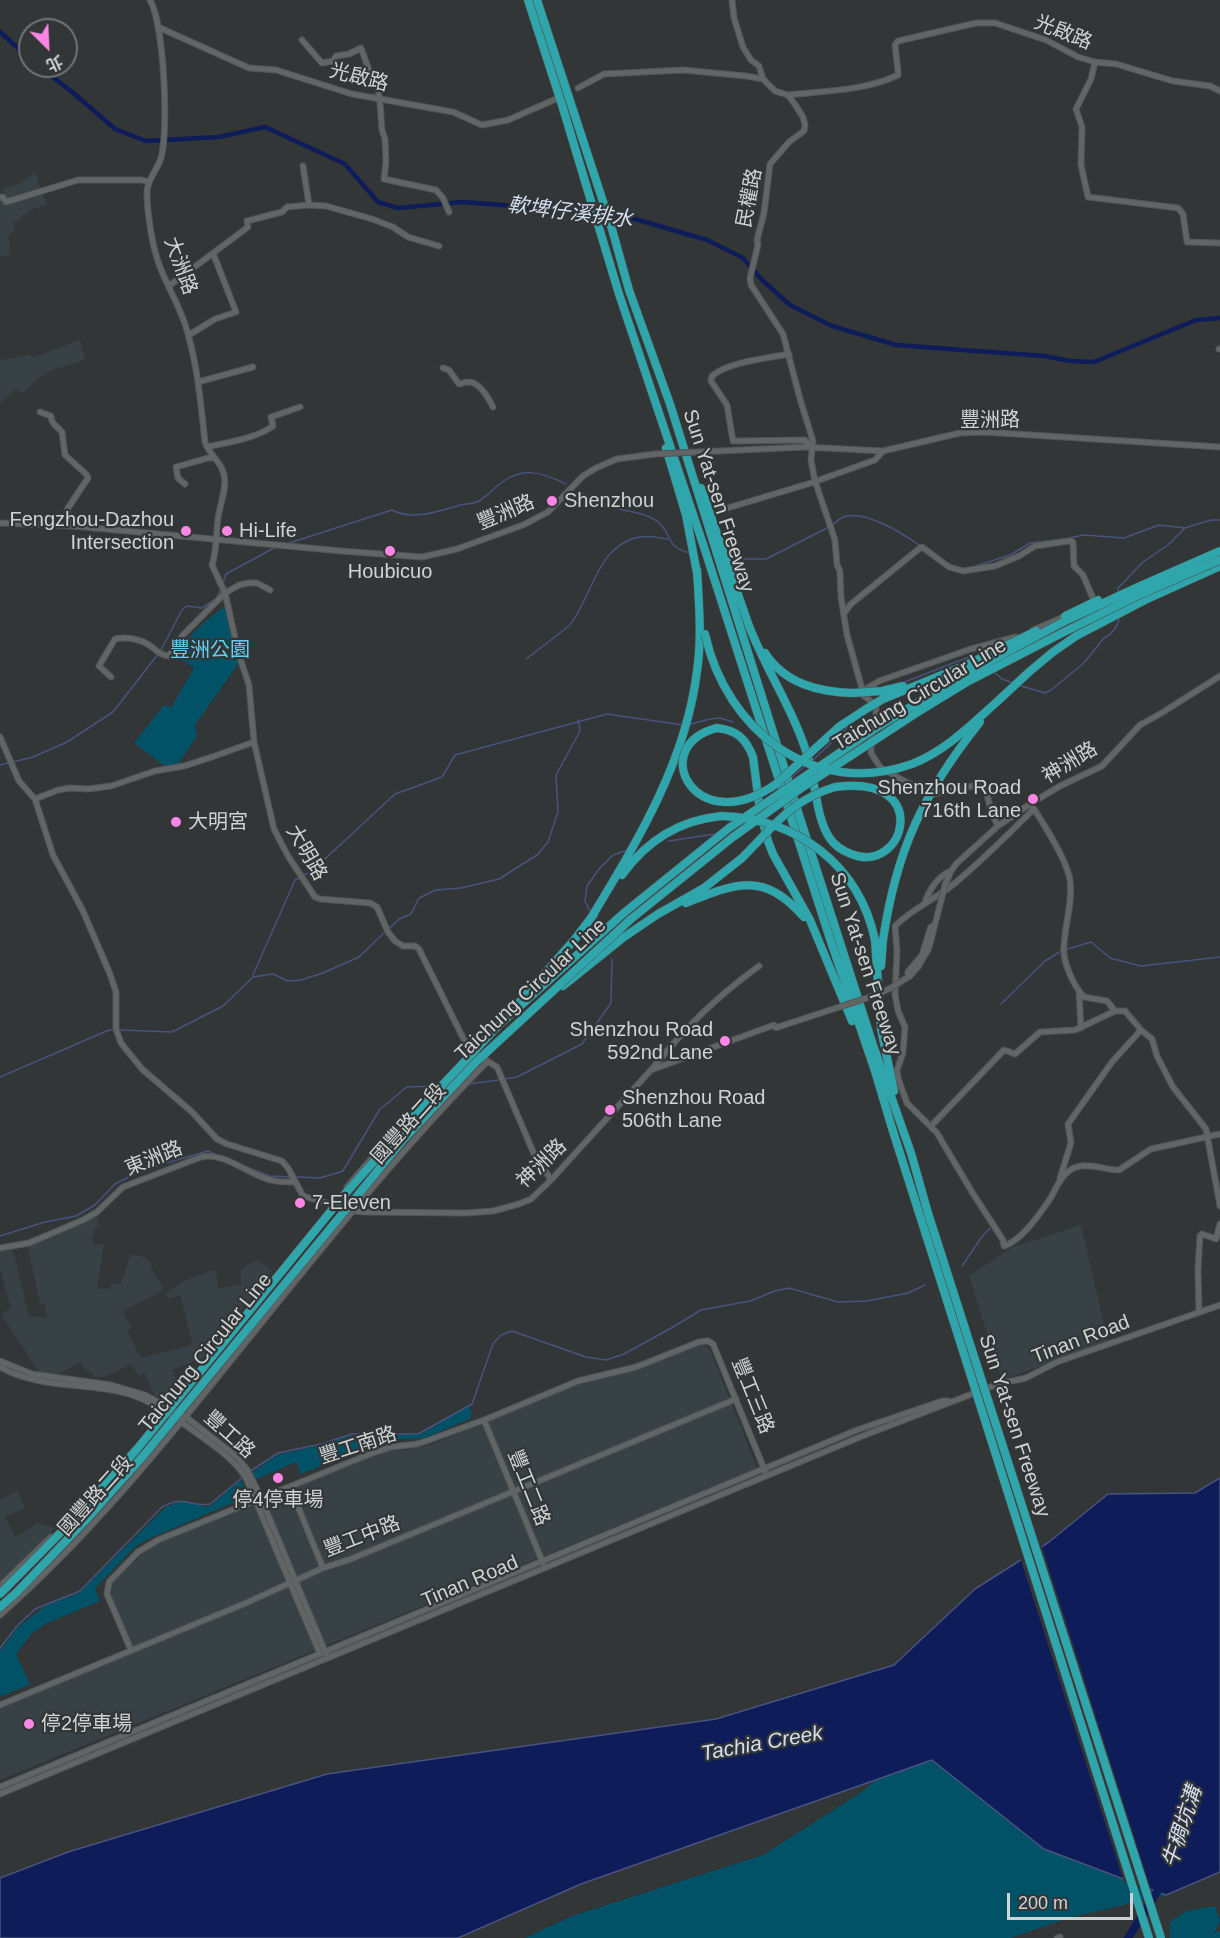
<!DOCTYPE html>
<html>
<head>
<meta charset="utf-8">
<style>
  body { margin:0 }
  #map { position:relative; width:1220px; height:1938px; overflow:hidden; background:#323637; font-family:Arial,"Noto Sans TC",sans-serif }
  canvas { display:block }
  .north { position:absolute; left:18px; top:18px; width:60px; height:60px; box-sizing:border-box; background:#323637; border:2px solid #717575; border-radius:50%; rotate:156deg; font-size:16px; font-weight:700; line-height:24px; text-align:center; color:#d0d3d3 }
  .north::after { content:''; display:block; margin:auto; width:21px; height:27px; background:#fc86e4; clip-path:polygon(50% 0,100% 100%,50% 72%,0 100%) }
  .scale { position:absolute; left:1007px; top:1893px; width:126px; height:27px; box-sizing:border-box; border:3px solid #d0d3d3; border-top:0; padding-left:8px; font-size:18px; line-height:21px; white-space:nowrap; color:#d0d3d3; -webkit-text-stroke:4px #323637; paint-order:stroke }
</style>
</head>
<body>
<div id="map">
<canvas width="1220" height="1938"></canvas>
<div class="north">北</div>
<div class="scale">200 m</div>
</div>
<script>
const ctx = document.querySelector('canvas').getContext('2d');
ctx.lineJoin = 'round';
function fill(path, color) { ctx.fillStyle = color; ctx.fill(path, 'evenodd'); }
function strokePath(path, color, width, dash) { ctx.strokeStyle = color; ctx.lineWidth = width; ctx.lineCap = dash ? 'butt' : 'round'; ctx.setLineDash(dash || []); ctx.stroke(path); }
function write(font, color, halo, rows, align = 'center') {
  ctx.font = font + ' Arial,"Noto Sans TC",sans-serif'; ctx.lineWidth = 4.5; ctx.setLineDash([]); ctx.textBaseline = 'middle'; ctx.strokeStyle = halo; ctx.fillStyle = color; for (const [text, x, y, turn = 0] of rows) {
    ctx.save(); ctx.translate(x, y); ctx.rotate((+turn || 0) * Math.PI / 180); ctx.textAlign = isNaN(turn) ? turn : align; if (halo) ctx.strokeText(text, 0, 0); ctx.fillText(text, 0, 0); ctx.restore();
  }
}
fill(new Path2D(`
  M36,173L40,189L47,204L28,211V214L22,215V219L13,222L15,229L8,236L11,254L0,257V196L5,194L2,189L18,184Z
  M80,340L85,360L52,370L35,381L23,393L16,389L0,403V360L29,355L34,357Z
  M96,1215L100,1226L95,1228L92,1240L94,1245L104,1244L97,1288L110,1289L111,1284L121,1283L131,1254L146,1258L151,1263V1268L164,1289L151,1297L125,1310L124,1315L132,1327L127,1331L141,1358L188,1346L192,1342L180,1295L169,1299L165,1294L181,1282L213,1270L216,1271L218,1288L241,1285V1270L245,1266L258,1260L272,1271L205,1357L172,1370L180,1388L172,1398L165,1400L154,1395L145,1373L139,1376L131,1364L104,1377H95L92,1372L87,1371L80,1363L58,1374L40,1373L1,1314L11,1308L0,1268V1251L13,1250L29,1317H47L45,1304L40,1303L28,1247L50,1235Z
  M1081,1225L1108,1342L1002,1380L969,1276L1013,1247Z
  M697,1345L707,1347L711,1352L757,1468L0,1780V1708L128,1654L104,1592L106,1588L148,1549L159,1542L371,1456L392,1450H406L430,1445L580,1383Z
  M17,1491L25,1508L5,1517L15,1537L38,1523L55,1528L0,1585V1500Z`), '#384246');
fill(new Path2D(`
  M226,606L238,664L195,725L197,736L178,764L166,767L134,743L164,705L171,708L194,668L176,656C192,633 202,622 226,606Z
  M469,1406L472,1413L470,1419L424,1438L389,1440L377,1443L301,1474L296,1462L254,1480L252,1473L277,1455L322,1445L347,1436L421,1434Z
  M241,1480L246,1493L244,1498L146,1540L135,1547L95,1588L100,1601L45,1624L31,1634L16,1654L30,1684L0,1697V1651L18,1627L45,1606L79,1593L166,1507L181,1501L209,1507Z
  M946,1725L1191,1840L1166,1895L1068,1918L1011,1938H525L572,1916L763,1855L860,1793Z
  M1215,1906L1220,1921L1214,1933L1220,1931V1938H1170V1922L1186,1911Z`), '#025267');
const water = new Path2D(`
  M1220,1478V1872L1166,1895L1044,1849L932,1760L581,1884L458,1938H0V1878L68,1852L327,1774L716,1719L894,1665L975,1589L1049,1542L1108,1494L1195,1493Z`);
fill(water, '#0f1c5a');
strokePath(water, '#49537e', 1.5);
fill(new Path2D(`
  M1041,1544L1152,1893L1124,1882L1020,1557Z`), '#323637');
strokePath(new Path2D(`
  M578,491C588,496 598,501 608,506C624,512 644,511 658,522C674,536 665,548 691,553
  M831,526C835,523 839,519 843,517C864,509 902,533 919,545
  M1069,538L1084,535L1124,538L1159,525L1185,528
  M289,543L392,510C413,521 439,511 460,505C466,504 473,504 479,501C485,498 491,491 497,486C521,466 539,471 566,484
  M728,559H766L827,528
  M976,566L1010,555L1030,543L1064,539
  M222,585L226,574L276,547
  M1118,592V588L1143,562L1168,545L1185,528L1211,520H1220
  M161,650L182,610L187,606L202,608L216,599L221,589
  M526,659L569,626C593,597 596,545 640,537C649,535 659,538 668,539
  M994,672L1002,679L1013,683
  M902,683L969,657L974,658
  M1021,686L1045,693L1051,690L1083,664L1104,638C1111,635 1119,625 1119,618
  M688,725L710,719L720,718L733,722
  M812,761L852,723
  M13,762L33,757L67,742L113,712L158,654
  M0,765L8,763
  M792,777L805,766
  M773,794L777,790
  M669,841L715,834
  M304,875L312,871L395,794L442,777L455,755L607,714L683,725
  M591,913L585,901L587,886L599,869L613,855L628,850
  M594,920L600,932
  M390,928L399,919L411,914L419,898L436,890L461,888L499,879L537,855L548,842L558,812L556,775L580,731L578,720
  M1065,950L1091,942L1110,958L1141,966L1220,957
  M253,975L295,880L299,878
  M1001,1004L1045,961L1061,951
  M120,1030L172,1032L223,1006L253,977L273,974L288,981L301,980L323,973L359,957L386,931
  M0,1077L109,1030H115
  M504,1079L517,1077L582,1044L611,1003L612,959
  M469,1084L499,1080
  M247,1167L269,1176L292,1177
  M297,1177L320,1178L343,1171L380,1109L407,1087L437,1086
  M0,1236L45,1222L76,1216L95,1205L115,1184L142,1170L208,1151L215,1154
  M962,1266L981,1238L990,1228
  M249,1472L278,1453L321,1444L352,1434H418L472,1404L493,1344L501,1335L512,1331L586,1357L606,1360L624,1354L673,1327L701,1310L750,1301L775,1291L789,1288L838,1302L867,1301L908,1293L925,1285
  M0,1648L17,1626L35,1609L80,1591L162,1507C186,1494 190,1508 210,1504L243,1477`), '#49537e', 1.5);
strokePath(new Path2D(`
  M0,32L30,59
  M38,66L71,91L115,129L146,141L219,137L265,127L345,164L378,202L398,208L463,202L618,214L707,240L743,258L762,280L790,305L832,326L896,345L1044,356L1070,361L1094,362L1196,320L1220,318`), '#0f1c5a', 4.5);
strokePath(new Path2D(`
  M1128,1938L1162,1884`), '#0f1c5a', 8);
const minor = new Path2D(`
  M150,0C164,24 169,130 161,158C158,169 148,178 147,191C147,213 152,246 160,267C169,290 182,310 188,334C198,369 201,406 205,442C209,455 222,462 224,475C227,489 220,504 218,518C216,534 217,550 212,565L225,593L239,655L249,685L254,742L274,829L288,856L315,897L320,899L370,903L377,907L388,932L395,941L403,946H415L419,949L469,1050L497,1067L534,1154L551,1180
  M732,0L734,18L743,47L751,60L759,66L763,79L775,91L788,95L794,103L803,117L805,125L804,131L789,142L770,164L764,213L757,240L758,245L750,278L751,285L783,334L800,399L813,441L811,460L815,481L835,540L837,565L840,571L841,597L847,635L864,696L876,705V714L871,730V753L880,767L904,781L934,794L972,786L985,785L991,812L998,826
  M158,27L249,68L276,70L352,94L453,112L482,125L508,120L556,99
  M302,40L322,63L333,61L336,56L349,54L361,48L373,81L378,87L380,103L382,130L385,139L386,162L384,179L436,190L443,198L449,212
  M1095,62L1091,79L1076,109L1082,127L1081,165L1088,197L1178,208L1183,214L1187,242L1220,243
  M578,88L604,74L683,70L746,76L763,79
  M788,95C823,91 865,91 898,75V71L895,45L898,41L976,23H995L1046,40L1078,57L1095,62L1116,64L1173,81L1210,86L1220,91
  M303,166L309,205
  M0,197H3L6,202L78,180H142L149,182
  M169,286L248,227L247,221L282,212L287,207L309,205L326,206L372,219L393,227L408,237L439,246
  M189,335L215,319L236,312L213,253
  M1219,349H1220
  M789,354C768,358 728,362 712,376L711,381L727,405L733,441L805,440L812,447
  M443,368L449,370L459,384C462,383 466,382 469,382C480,382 489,399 493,407
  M198,382L253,367
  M40,412L51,416C51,424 57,426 62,432L65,455L87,475L88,478L68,508L67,512L73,526
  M207,447C228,442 255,439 273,426L271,417L300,407
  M805,447L883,451L960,433L984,432L1220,447
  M185,484L178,478L176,467L208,458H213
  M721,510L811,483L875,460L883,451
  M0,523L73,526L341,551L422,557L457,549L523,525L548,512L583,476L596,468L617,459L655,454
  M845,612L851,604L920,548L922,547L949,567L963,571L995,566L1019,556L1035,546L1069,541L1073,542L1074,566L1083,575L1095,603
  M1033,630L1066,616
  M111,677L99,666L115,639C127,636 143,640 152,647C158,652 161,655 169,656L183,635L225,593L239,585L248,583H257L270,590
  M863,691L879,681L971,649L1016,637
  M0,737L19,781L35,799L53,855L83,911L110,974L116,992V1029L121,1043L142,1069L192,1112L217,1139L227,1144L282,1161L288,1168L303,1196L353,1211L364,1212L466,1213L493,1211L519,1204L531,1199L551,1180L651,1070L774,1025
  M35,799L58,790L70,788L88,789L111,786L155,771L184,766L209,758L254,742
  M1030,804L1034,809C1008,834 983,860 955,883C936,899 913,908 895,926L897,951L895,994L898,1011L905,1027L903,1053L897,1070L898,1078L907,1103L937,1133L972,1192L1003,1240L1004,1246C1022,1240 1039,1215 1050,1199C1058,1185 1063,1169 1081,1166C1093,1164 1107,1170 1119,1170L1151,1149L1220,1134
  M1034,809C1045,826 1067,860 1070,880C1073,902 1065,924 1064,945C1062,961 1073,985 1084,997L1107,1001L1115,1011
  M945,885L951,871L957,863L998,826L1030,804L1060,786L1102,766L1140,725L1160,714L1220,676
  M925,903C928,891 939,875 951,871
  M1079,992L1081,1028
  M652,1069C686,1027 715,998 759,966
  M931,1126L1004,1050L1015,1054L1040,1032L1075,1030L1115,1011H1125L1141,1030L1152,1039L1157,1056L1173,1087L1206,1129L1220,1206
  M1060,1178L1071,1143L1068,1124L1112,1062L1141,1030
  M347,1187L384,1144
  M0,1248L29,1243L83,1220L97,1212L123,1187L201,1157C221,1152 243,1170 262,1177C272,1182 283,1182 294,1182
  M1199,1312L1198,1268L1200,1236L1202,1234L1216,1239L1220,1224
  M0,1361L32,1374L111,1385L145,1395L186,1417L237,1457L248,1471L261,1498L326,1654
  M0,1367C39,1389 84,1382 126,1393C154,1401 180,1421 202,1437C218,1449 236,1461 246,1478L320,1654
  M484,1420L543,1563
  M290,1487L323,1568
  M0,1586L51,1537
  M0,1615C84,1541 155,1455 225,1368C310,1263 393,1157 487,1062
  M131,1650L107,1594L109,1582L138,1552L158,1540L370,1454L391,1447L417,1444L429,1440L484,1420L578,1381L636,1367L699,1342L708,1341L713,1344L765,1471
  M0,1705L246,1603L323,1568L351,1559L736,1399
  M0,1787L857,1430L942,1401H948
  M0,1794L860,1437L998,1384L1026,1378L1057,1362L1220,1305
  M1057,1938L1060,1937`);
const highway = new Path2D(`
  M528,0L562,105L619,294L704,547L831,942L875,1071L891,1125L962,1348
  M537,0L612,229L629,290L670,404L800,818L873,1045L911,1153L928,1213L970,1344
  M666,448L686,515L697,573
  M701,488L749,626C767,672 796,714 809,761
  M765,653C785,684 819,692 853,693
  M1000,699L1029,672L1053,652L1076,636L1147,599L1220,566
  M717,728C737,730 746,739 753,757L760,811L768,841L773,854L810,920L852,1021
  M812,776C817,796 818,820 829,837C834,845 843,851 851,854C905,876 934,773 835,787
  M622,875C647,840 679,820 722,816
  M686,903C737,883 763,871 804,917
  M591,918C637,842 686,762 697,671C702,638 699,604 697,570
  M875,940L881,1029L894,1091
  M881,966L883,940
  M563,986L624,937L658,914L704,888L742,858
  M518,1004L575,939L594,914`);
strokePath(minor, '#515454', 7);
strokePath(highway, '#515454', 9);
strokePath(minor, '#616566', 5);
strokePath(highway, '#2fa5ac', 8);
const minorBridge = new Path2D(`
  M655,454L805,447
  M907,973L922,955L931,926
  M775,1028L873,996L889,989L910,976L918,967L929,948L945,885`);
const highwayBridge = new Path2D(`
  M1065,616L1098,600
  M705,634C726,730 813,799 912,764C946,751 973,723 1000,699
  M853,693L882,691L903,686
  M717,728C646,746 695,841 776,784L840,726L866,709L883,699L964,666L1036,631
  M722,816C798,819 859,865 875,940
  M742,858C774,826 791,800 835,787
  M883,940C896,851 923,793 980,722
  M970,1344L1161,1938
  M962,1348L1149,1938
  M0,1594L79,1514L137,1449L344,1195L432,1096L499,1025L625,912L729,828L876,728L962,676L1065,621L1138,587L1220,551
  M0,1607L16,1593L86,1520L144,1455L403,1140L476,1062L631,919L733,837L800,789L921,710L967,682L1066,631L1141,594L1220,560`);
strokePath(minorBridge, '#515454', 7, []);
strokePath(highwayBridge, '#515454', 9, []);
strokePath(minorBridge, '#616566', 5);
strokePath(highwayBridge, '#2fa5ac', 8);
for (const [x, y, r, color] of [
  [552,501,6,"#fc86e4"],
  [186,531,6,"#fc86e4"],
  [227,531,6,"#fc86e4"],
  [390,551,6,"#fc86e4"],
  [1033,799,6,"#fc86e4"],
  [176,822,6,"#fc86e4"],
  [725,1041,6,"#fc86e4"],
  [610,1110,6,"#fc86e4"],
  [300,1203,6,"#fc86e4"],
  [278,1478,6,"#fc86e4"],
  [29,1724,6,"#fc86e4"]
]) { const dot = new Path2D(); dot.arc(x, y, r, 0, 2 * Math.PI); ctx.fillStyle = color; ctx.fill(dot); strokePath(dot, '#323637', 2); }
write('20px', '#d0d3d3', '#323637', [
  ["光啟路",1063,33,22],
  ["光啟路",359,78,14],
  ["民權路",750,198,-79],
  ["大洲路",180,266,70],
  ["豐洲路",990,420],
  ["Sun Yat-sen Freeway",718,501,72],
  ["豐洲路",506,513,-23],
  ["Taichung Circular Line",920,695,-31],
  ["神洲路",1070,763,-31],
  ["大明路",306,853,60],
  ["Sun Yat-sen Freeway",865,964,72],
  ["Taichung Circular Line",531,990,-43],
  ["國豐路二段",409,1124,-48],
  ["東洲路",154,1159,-22],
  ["神洲路",542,1164,-44],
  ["Tinan Road",1081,1340,-21],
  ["Taichung Circular Line",206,1353,-51],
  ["豐工三路",752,1396,68],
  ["Sun Yat-sen Freeway",1014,1426,72],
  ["豐工路",229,1435,42],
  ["豐工南路",358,1446,-18],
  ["豐工二路",528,1488,68],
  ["國豐路二段",96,1496,-48],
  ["豐工中路",362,1537,-21],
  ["Tinan Road",470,1582,-23]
]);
write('20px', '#d0d3d3', '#323637', [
  ["Shenzhou",564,501],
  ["Fengzhou-Dazhou",174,520,"right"],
  ["Intersection",174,543,"right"],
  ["Hi-Life",239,531],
  ["Houbicuo",390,572,"center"],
  ["Shenzhou Road",1021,788,"right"],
  ["716th Lane",1021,811,"right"],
  ["大明宮",188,822],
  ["Shenzhou Road",713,1030,"right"],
  ["592nd Lane",713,1053,"right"],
  ["Shenzhou Road",622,1098],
  ["506th Lane",622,1121],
  ["7-Eleven",312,1203],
  ["停4停車場",278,1500,"center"],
  ["停2停車場",41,1724]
], 'left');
write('20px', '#60d0f5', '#323637', [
  ["豐洲公園",210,650]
]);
write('italic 21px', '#d6def2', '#323637', [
  ["軟埤仔溪排水",570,213,7],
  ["Tachia Creek",762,1744,-10],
  ["牛稠坑溝",1183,1827,-72]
]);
</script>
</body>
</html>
